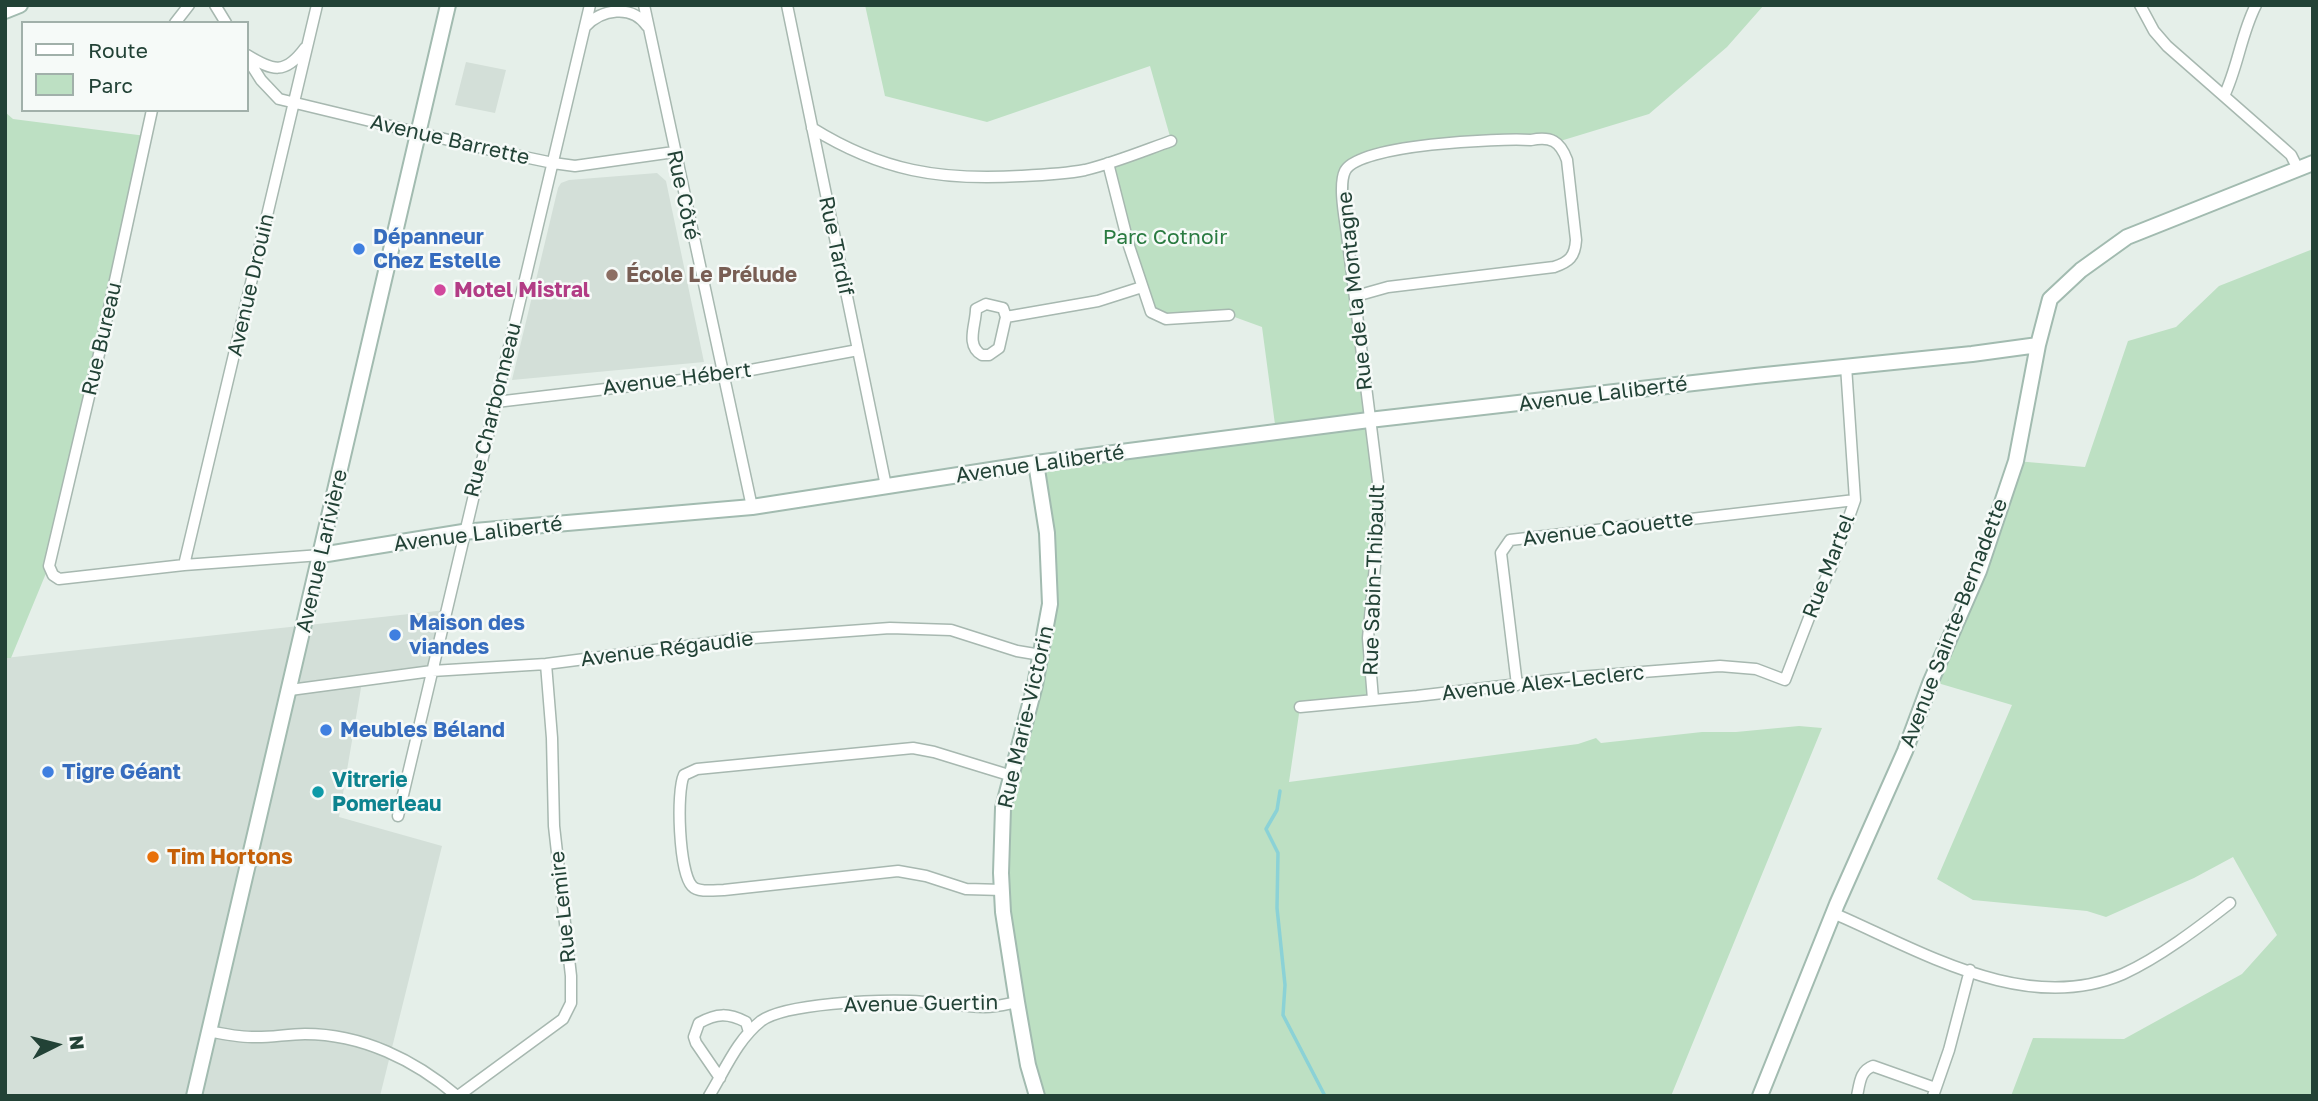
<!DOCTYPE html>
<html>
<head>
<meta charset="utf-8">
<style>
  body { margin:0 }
  #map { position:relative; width:2318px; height:1101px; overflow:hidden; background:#e5efe9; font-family:"Golos Text",sans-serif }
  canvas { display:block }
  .frame { position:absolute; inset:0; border:7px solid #224236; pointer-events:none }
  .legend { position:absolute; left:21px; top:21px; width:228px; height:91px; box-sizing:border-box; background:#f6faf8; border:2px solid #a1b0aa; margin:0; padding:9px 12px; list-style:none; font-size:21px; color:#224236 }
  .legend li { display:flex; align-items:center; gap:14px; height:35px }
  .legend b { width:35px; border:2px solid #a1b0aa }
  .north { position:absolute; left:21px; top:1010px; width:70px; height:70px; -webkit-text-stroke:5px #f6faf8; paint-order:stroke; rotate:84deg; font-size:19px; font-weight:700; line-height:28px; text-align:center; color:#224236 }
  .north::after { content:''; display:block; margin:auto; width:24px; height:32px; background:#224236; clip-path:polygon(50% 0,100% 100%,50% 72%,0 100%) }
</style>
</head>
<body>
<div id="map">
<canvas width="2318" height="1101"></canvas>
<div class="frame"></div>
<ul class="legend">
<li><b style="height:9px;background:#fff"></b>Route</li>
<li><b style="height:19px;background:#bde0c3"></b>Parc</li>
</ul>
<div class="north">N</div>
</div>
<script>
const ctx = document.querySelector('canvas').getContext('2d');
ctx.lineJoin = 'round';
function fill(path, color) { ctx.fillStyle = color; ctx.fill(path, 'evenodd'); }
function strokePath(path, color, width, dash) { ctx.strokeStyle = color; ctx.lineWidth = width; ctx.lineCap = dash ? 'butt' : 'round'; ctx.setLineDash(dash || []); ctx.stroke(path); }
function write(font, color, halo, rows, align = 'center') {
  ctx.font = font + ' "Golos Text",sans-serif'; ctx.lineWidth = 5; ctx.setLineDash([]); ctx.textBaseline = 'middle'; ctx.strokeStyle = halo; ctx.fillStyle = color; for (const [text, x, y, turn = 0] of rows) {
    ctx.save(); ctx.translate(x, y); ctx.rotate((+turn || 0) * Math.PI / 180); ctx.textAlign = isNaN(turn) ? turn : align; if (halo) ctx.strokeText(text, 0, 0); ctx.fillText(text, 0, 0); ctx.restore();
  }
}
fill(new Path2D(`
  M466,62L506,70L495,113L455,105Z
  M657,173L666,181L704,362L512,380L558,188L561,183L569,180Z
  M446,610L432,671L362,682L339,817L442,846L380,1096H5V658Z`), '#d3dfd8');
fill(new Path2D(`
  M865,5H1764L1727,47L1649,114L1557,142L1543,138L1374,154L1344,173L1379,490L1370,603L1373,699L1300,707L1289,782L1578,744L1596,738L1601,743L1702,732H1736L1799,726L1822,728L1671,1096H1037L1003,912V808L1047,625L1036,463L1276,432L1262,327L1229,315L1166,319L1151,312L1108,163L1171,140L1150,66L987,122L885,96Z
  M5,112L13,119L146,136L49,566L11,658H5Z
  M2313,249V1096H2011L2033,1038L2124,1039L2242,974L2277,935L2233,857L2194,878L2106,917L2087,911L1973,900L1937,879L2012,705L1931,681L2016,461L2085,467L2128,341L2176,327L2219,286Z`), '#bde0c3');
strokePath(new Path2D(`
  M1280,791L1277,810L1266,829L1278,853L1277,908L1285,985L1283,1015L1325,1096`), '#8bd2d6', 3.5);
const street = new Path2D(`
  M215,5L226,23
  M644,5L752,507
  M787,5L886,486
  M2140,5L2154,31L2167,46L2282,147L2291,155L2298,169
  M175,23L189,5
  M585,27C601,9 632,4 647,26
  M247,55C273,71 285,75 305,48
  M247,58L261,80L279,99L486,149L553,163L575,166L674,152
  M2224,96C2238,67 2241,34 2256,5
  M152,110L99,354L49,566L53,575L59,579L184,565L321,555
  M812,128C881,171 941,181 1021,176C1042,175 1064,174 1085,170C1114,163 1143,151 1171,141
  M1108,163L1129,246L1151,312L1166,319L1229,315
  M1356,296L1388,287L1554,267C1569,262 1575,257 1576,240L1567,160C1560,141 1551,136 1531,140C1500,138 1358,144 1345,171C1338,185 1345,219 1347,235L1379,490V524L1368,638L1373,699
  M986,304L1003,308L1006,317L999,348L989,355H982C965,345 976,325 976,309Z
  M1006,317L1098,301L1142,287
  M496,402L724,375L858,350
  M184,565L317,5
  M1517,685L1501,553L1510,540L1855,500
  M290,690L432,671L546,664L740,639L890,628L951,630L1017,651L1041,655
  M1300,707L1417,696L1578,677L1720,666L1756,669L1785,680L1817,597L1832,565L1855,500L1846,366
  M398,816L590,5
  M1003,890L966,889L926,876L898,871L724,890C716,890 698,893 692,886C679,872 676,792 684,775L697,769L913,748L934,752L1012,776
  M1833,913C1921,951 2026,1016 2123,974C2160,957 2198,928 2230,903
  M209,1031C223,1034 237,1037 252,1037C269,1038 287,1034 305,1034C362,1034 415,1060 457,1096
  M720,1078L696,1043L694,1037L699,1023C717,1013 728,1013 746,1022L749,1032
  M458,1096L563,1019L571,1003V976L554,826L552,738L546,664
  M709,1096C725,1070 737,1040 761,1021C786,1003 877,1000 910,1001C935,1002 960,1007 985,1007C996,1007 1007,1004 1017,1002
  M1857,1096C1860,1082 1860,1071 1873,1066L1935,1088
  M1933,1096L1949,1050L1970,970`);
const secondary = new Path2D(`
  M5,11L20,5
  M1036,463L1047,533L1050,604L1035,685L1003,808L1001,873L1003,912L1017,1002L1028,1065L1037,1096
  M321,555L463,532L752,507L1036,463L1369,420L1755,376L1972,354L2038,345
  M194,1096L448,5
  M1760,1096L1837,904L1905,751L1931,681L1979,571L2016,461L2038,345L2050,299L2081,270L2127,237L2313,163`);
strokePath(street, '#a7b8b0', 13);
strokePath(secondary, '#a2bbb0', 18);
strokePath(street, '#fff', 10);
strokePath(secondary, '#fff', 14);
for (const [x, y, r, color] of [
  [359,249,7,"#3f7fe0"],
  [612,275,7,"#8d6e63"],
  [440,290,7,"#d1479c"],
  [395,635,7,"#3f7fe0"],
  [326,730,7,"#3f7fe0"],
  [48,772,7,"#3f7fe0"],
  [318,792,7,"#0f9aa8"],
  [153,857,7,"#e8710a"]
]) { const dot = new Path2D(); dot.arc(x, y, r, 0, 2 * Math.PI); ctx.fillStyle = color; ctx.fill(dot); strokePath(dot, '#f6faf8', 2.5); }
write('21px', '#224236', '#f6faf8', [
  ["Avenue Barrette",450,140,13],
  ["Rue Côté",683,195,78],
  ["Rue Tardif",836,246,78],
  ["Avenue Drouin",251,285,-77],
  ["Rue de la Montagne",1355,291,-96],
  ["Rue Bureau",102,339,-77],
  ["Avenue Hébert",677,379,-7],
  ["Avenue Laliberté",1603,394,-7],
  ["Rue Charbonneau",493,410,-76],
  ["Avenue Laliberté",1040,464,-8],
  ["Avenue Caouette",1608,529,-7],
  ["Avenue Laliberté",478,534,-7],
  ["Avenue Larivière",322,551,-77],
  ["Rue Martel",1829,566,-69],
  ["Rue Sabin-Thibault",1374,580,-88],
  ["Avenue Sainte-Bernadette",1954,623,-69],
  ["Avenue Régaudie",667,649,-7],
  ["Avenue Alex-Leclerc",1543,683,-6],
  ["Rue Marie-Victorin",1026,717,-77],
  ["Rue Lemire",563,907,-96],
  ["Avenue Guertin",921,1004,-1]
]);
write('bold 21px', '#366cbe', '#f6faf8', [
  ["Dépanneur",373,237],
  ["Chez Estelle",373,261],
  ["Maison des",409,623],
  ["viandes",409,647],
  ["Meubles Béland",340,730],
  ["Tigre Géant",62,772]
], 'left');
write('21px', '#2a7b41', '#f6faf8', [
  ["Parc Cotnoir",1165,237]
]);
write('bold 21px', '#785e54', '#f6faf8', [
  ["École Le Prélude",626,275]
], 'left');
write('bold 21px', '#b23c85', '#f6faf8', [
  ["Motel Mistral",454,290]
], 'left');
write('bold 21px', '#0d838f', '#f6faf8', [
  ["Vitrerie",332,780],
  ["Pomerleau",332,804]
], 'left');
write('bold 21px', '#c56008', '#f6faf8', [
  ["Tim Hortons",167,857]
], 'left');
</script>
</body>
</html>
